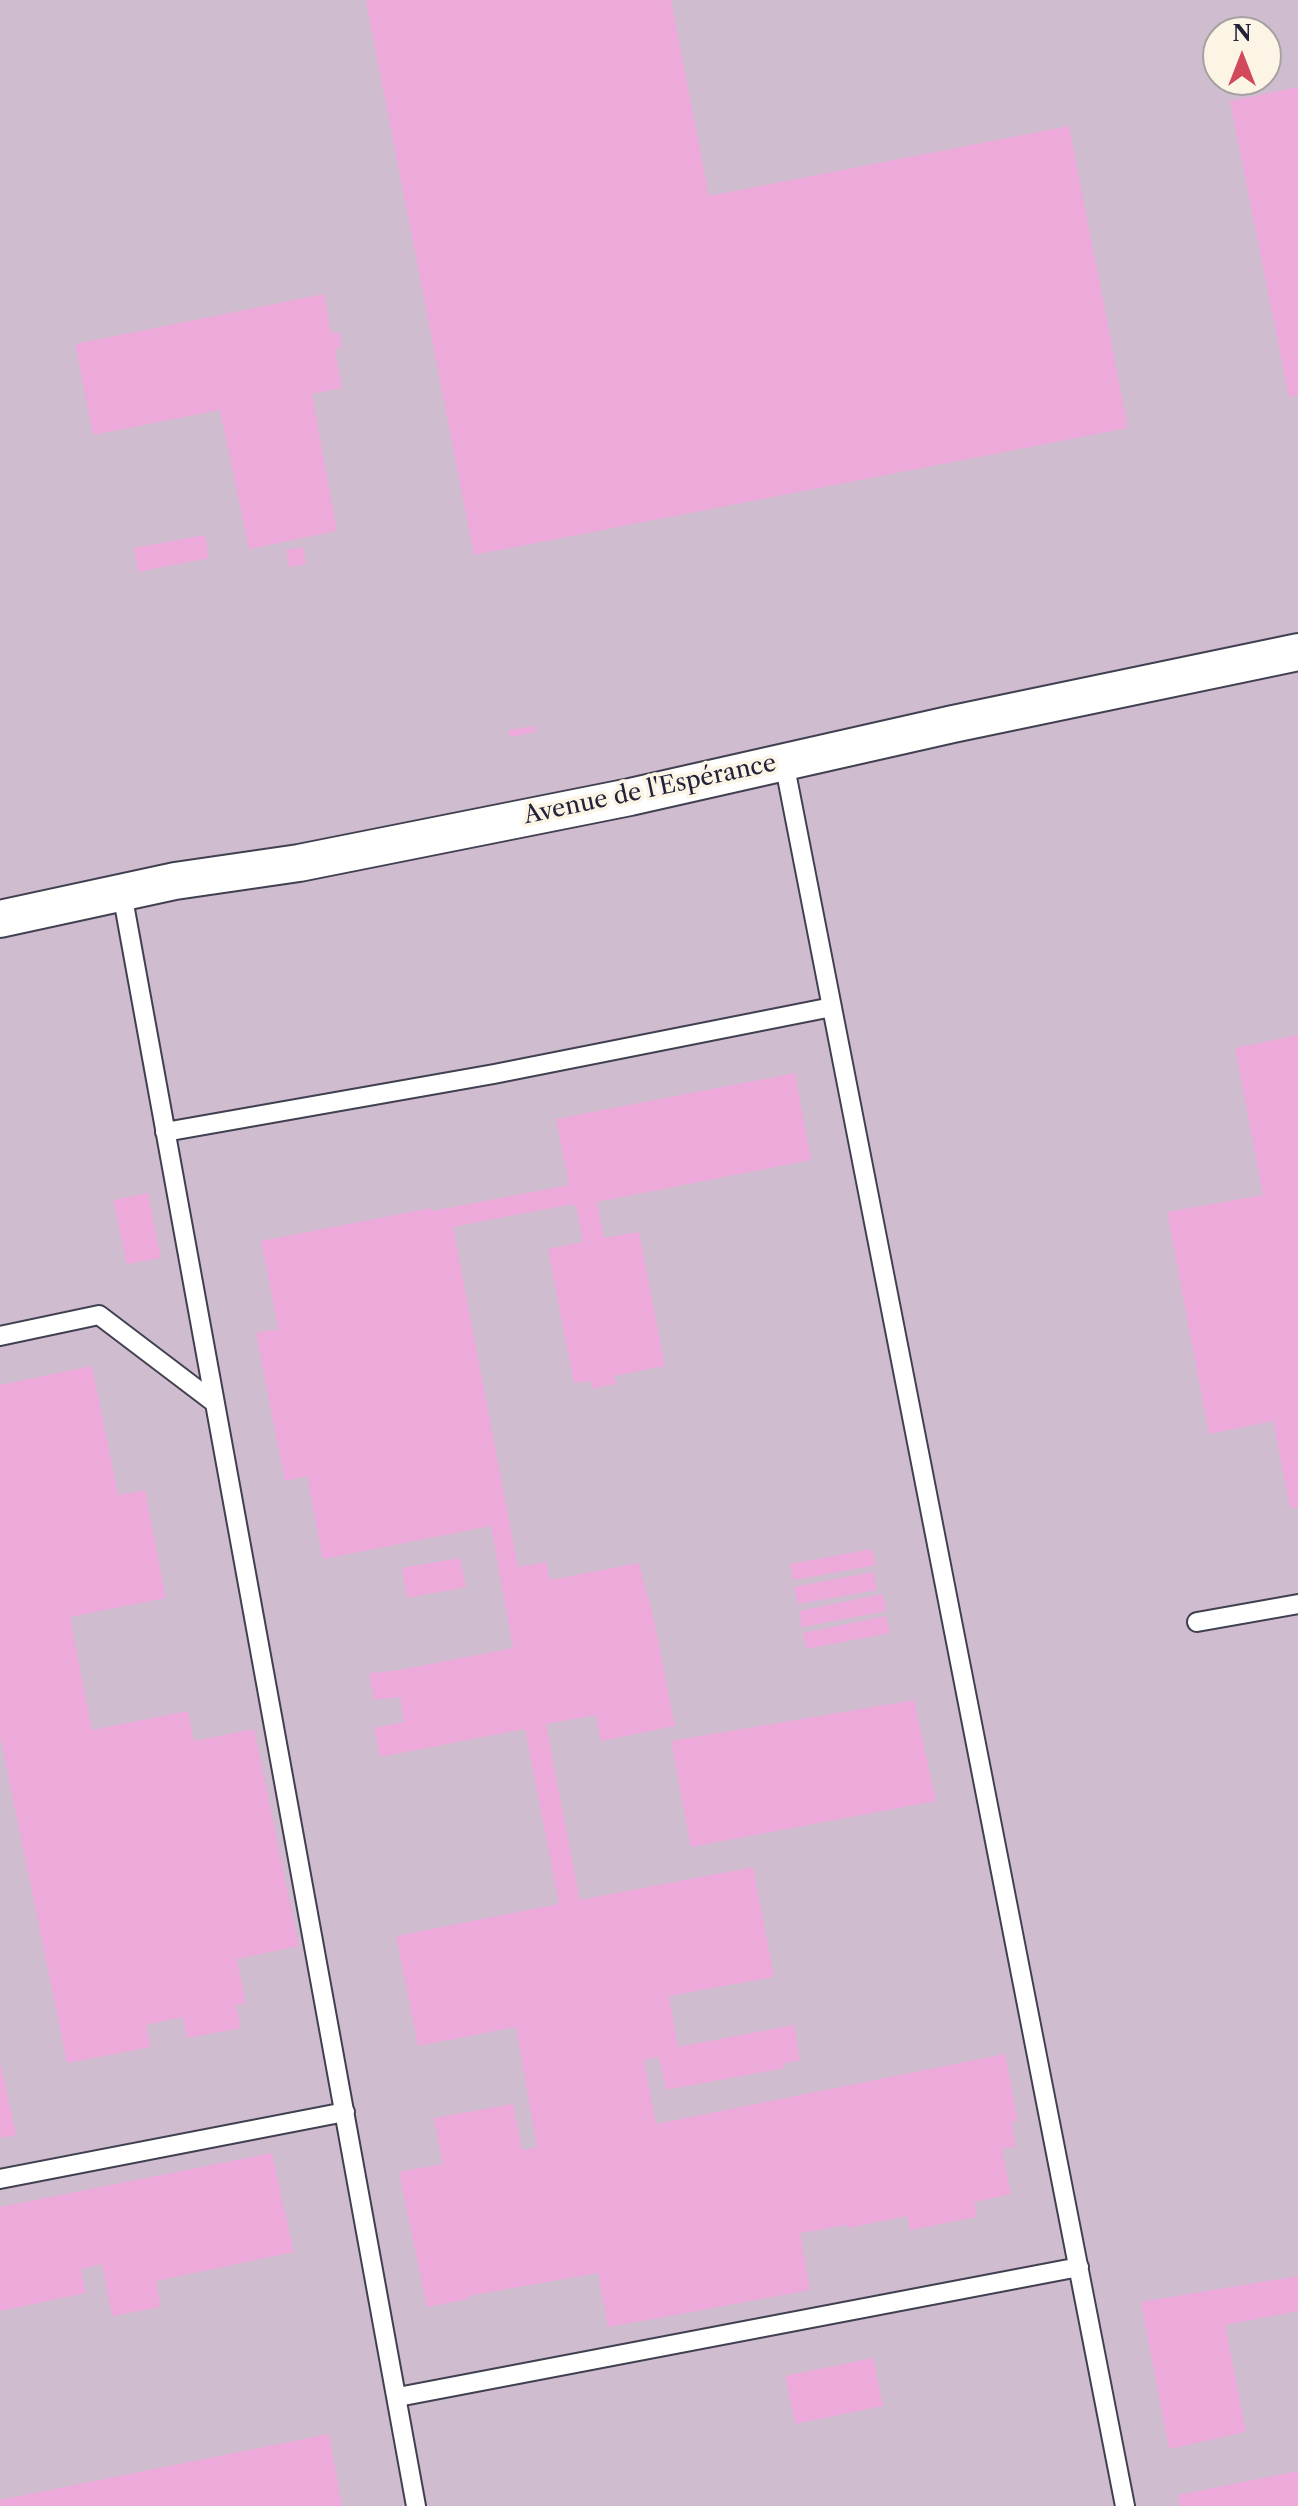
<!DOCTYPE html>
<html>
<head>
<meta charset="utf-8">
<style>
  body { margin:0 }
  #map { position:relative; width:1298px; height:2506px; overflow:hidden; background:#f3e7cc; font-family:"Libre Caslon Text",serif }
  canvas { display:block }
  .north { position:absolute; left:1202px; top:16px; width:80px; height:80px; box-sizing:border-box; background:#fcf5e5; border:2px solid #a5a1a1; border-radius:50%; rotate:0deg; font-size:22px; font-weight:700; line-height:32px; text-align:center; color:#22223b }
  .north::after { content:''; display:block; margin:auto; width:28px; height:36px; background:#d1495b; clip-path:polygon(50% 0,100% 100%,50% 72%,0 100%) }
</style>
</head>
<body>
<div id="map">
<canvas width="1298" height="2506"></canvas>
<div class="north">N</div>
</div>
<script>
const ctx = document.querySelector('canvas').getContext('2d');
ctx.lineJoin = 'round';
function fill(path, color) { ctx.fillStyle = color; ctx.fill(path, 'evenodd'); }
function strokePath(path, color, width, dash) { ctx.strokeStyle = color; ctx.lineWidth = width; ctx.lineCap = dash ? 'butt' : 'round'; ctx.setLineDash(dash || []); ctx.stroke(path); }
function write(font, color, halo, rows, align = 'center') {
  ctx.font = font + ' "Libre Caslon Text",serif'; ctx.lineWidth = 7; ctx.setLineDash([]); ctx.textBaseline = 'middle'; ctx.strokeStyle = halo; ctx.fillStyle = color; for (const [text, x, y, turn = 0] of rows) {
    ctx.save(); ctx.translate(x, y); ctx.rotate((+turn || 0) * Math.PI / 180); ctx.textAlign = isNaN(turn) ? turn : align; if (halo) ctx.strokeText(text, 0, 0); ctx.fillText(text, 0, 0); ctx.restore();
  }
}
fill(new Path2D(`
  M0,0H1298V2506H0ZM1218,32H1266V80H1218Z`), '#cfbdcf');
fill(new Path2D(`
  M373,0H671L709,196L1069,126L1128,428L474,555L366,1Z
  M1298,87V395L1289,397L1230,101Z
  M324,294L331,333L339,332L342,347L335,349L342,388L312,394L337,531L249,549L220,410L93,435L75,344Z
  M205,535L209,558L138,572L134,548Z
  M303,547L306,564L289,567L286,550Z
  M535,726L536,732L510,737L508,730Z
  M1298,1035V1507L1290,1508L1273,1421L1209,1434L1167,1212L1263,1195L1235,1048Z
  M795,1073L811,1160L597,1202L604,1238L639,1232L665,1366L614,1376L616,1384L592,1389L591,1381L574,1383L548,1249L583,1242L576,1206H573V1204L453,1227L518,1567L546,1562L550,1580L639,1563L654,1620L675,1726L601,1741L596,1715L546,1724L562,1808L580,1900L753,1867L774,1977L669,1996L678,2047L794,2025L800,2060L783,2064L784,2068L666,2090L659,2057L644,2060L656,2124L1005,2054L1018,2121L1011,2122L1016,2147L1002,2149L1011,2194L974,2202L977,2217L910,2230L907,2216L848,2228L847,2225L800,2233L810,2290L703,2310L608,2327L598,2273L468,2296L469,2299L427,2307L399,2172L443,2164L434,2118L513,2104L522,2150L537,2147L516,2027L418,2046L396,1936L559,1904L525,1729L380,1757L374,1728L404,1722L400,1697L374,1700L369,1673L394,1671L513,1648L491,1526L323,1559L307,1476L285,1481L256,1333L274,1329L279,1332L261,1241L431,1208L432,1211L569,1185L556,1119Z
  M148,1193L161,1258L127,1264L113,1200Z
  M92,1366L118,1495L145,1490L166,1598L70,1617L92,1730L188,1711L194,1741L254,1729L299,1946L237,1959L246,2004L236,2005L241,2028L187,2038L183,2017L146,2025L151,2047L67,2063L0,1735V1385Z
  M872,1549L876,1565L793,1580L790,1564Z
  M460,1558L466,1587L407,1598L402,1568Z
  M874,1572L877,1590L798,1604L794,1587Z
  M883,1594L886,1611L802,1627L799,1611Z
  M886,1616L890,1633L806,1649L803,1633Z
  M914,1700L936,1801L691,1847L671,1741Z
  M0,2062L16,2135L0,2138Z
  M272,2153L294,2252L156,2281L161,2307L112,2316L102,2264L81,2269L86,2293L0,2311V2207Z
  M1298,2276V2311L1225,2325L1246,2432L1169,2449L1141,2302Z
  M873,2358L883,2406L795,2424L785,2376Z
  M329,2434L342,2506H0V2500Z
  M1298,2471V2506H1180L1178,2495Z`), '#eca9d9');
const service = new Path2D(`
  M784,762L1125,2506
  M122,893L416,2506
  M165,1132L494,1074L832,1007
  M0,1336L99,1315L215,1403
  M1197,1622L1298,1604
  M0,2179L345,2112
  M398,2397L1079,2267`);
const minor = new Path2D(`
  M0,919L175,881L299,863L630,797L953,724L1298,652`);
strokePath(service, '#414051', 22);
strokePath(minor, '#414051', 40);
strokePath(service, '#fff', 18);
strokePath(minor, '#fff', 36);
write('24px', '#22223b', '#fcf5e5', [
  ["Avenue de l'Espérance",650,790,-12]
]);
</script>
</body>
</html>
